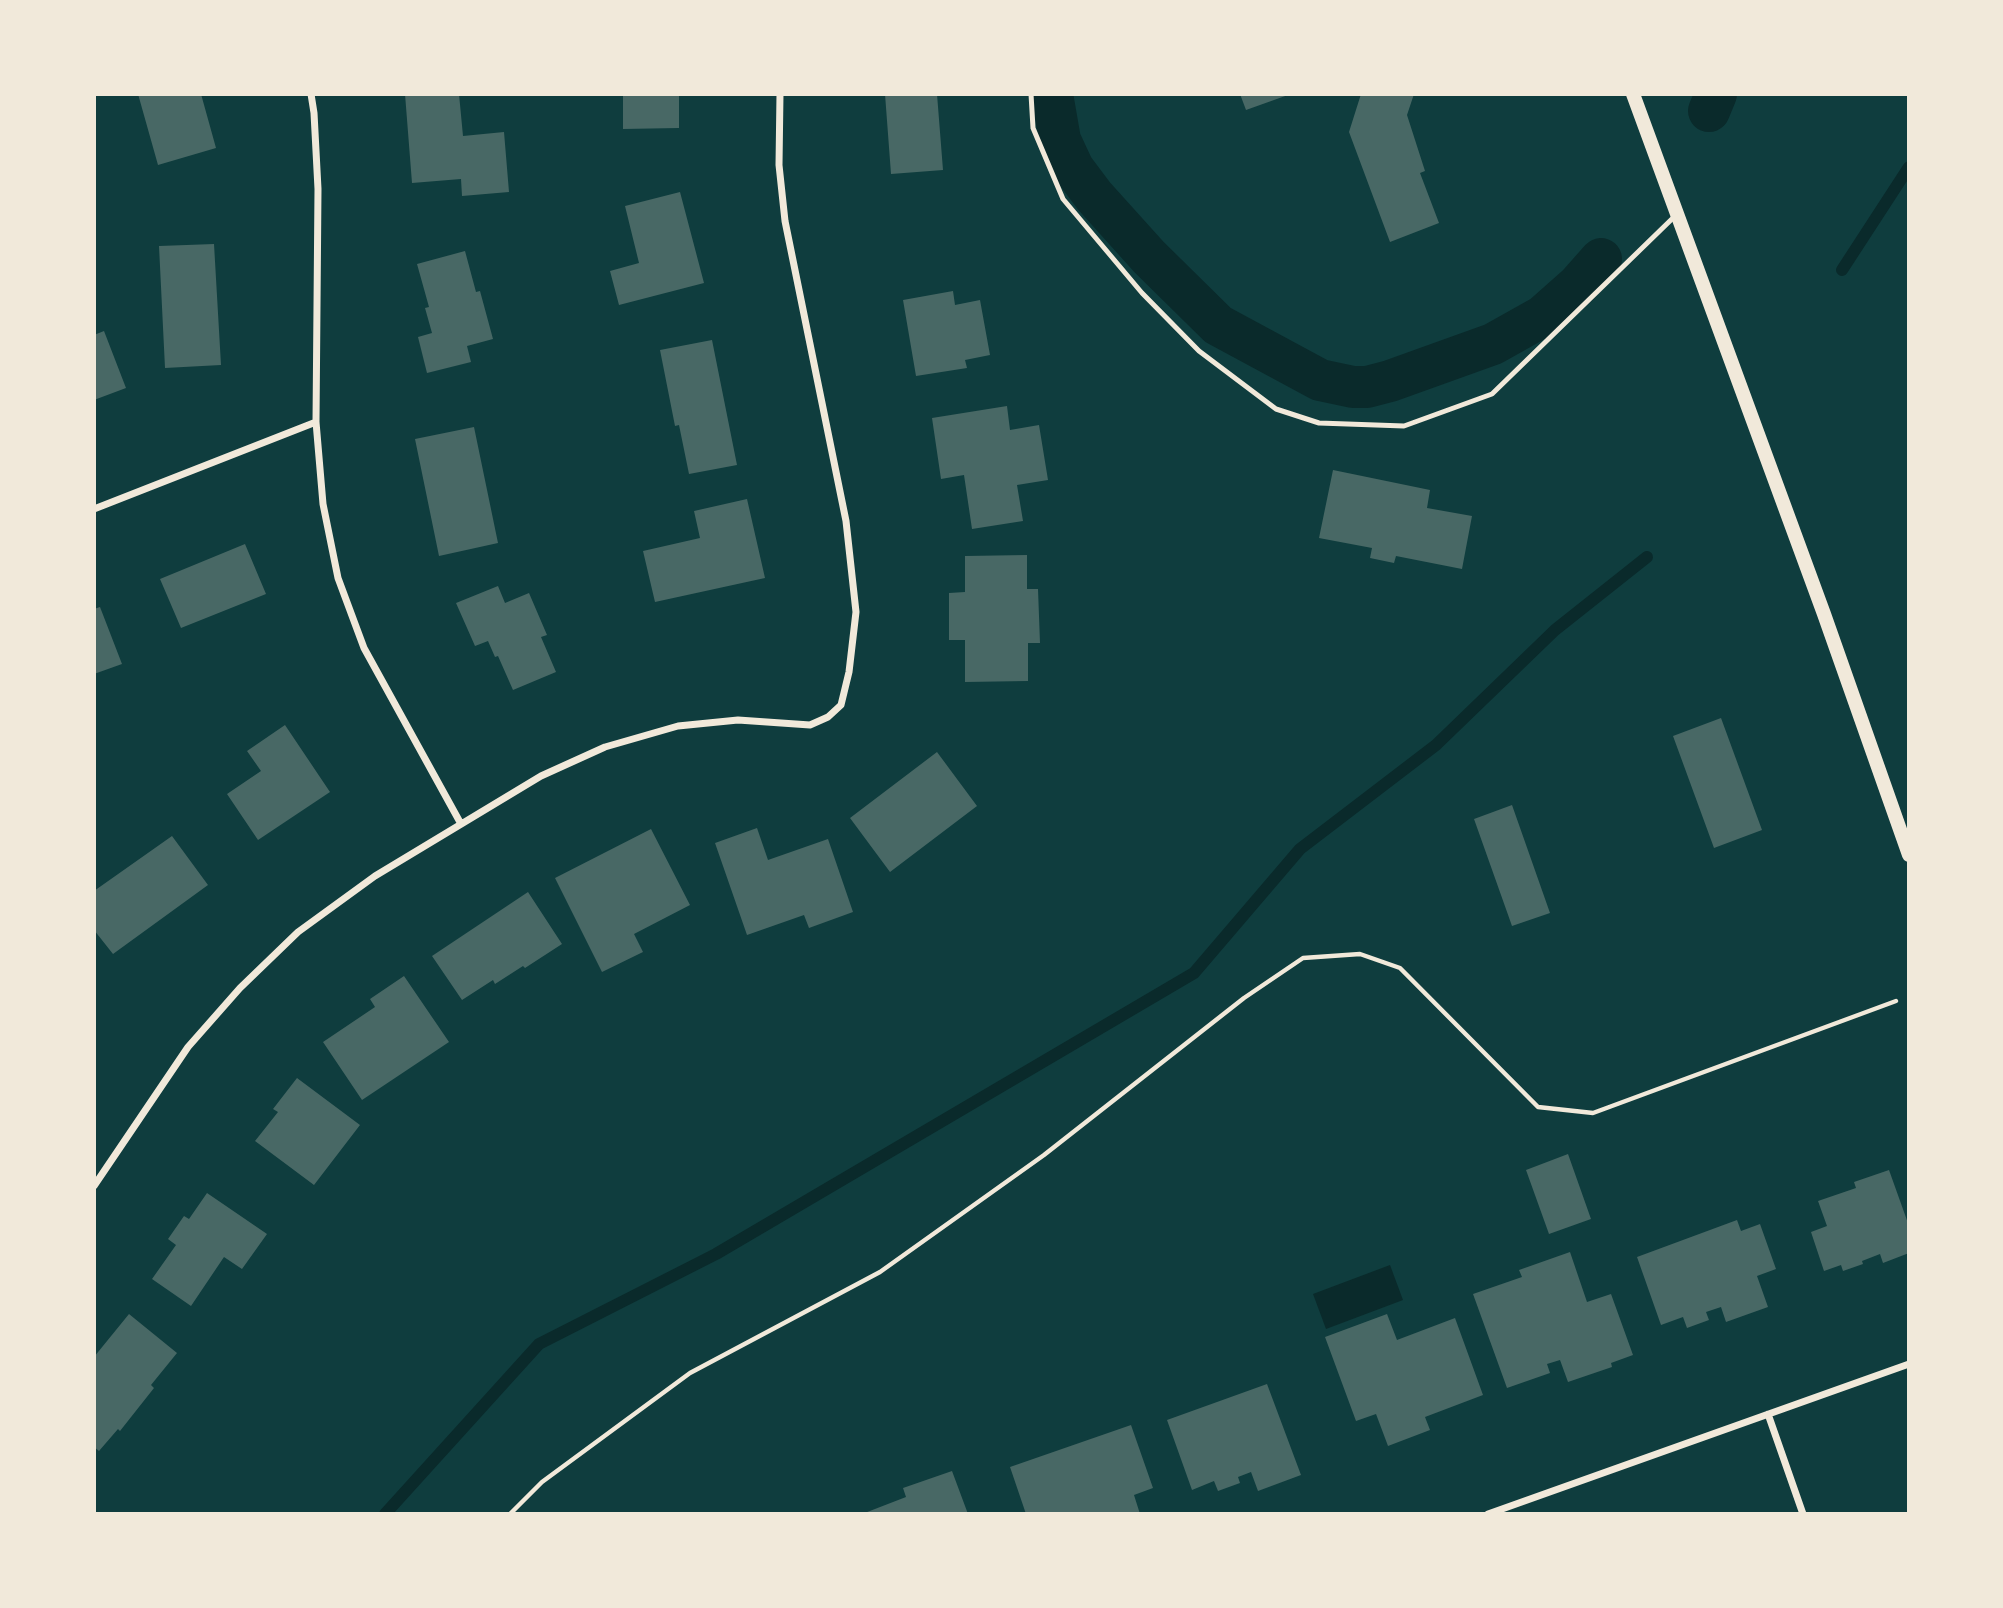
<!DOCTYPE html>
<html>
<head>
<meta charset="utf-8">
<style>
  body { margin:0 }
  #map { position:relative; width:2003px; height:1608px; overflow:hidden; background:#0f3d3e; font-family:Manrope,sans-serif }
  canvas { display:block }
  .frame { position:absolute; inset:0; border:96px solid #f1e9da; pointer-events:none }
</style>
</head>
<body>
<div id="map">
<canvas width="2003" height="1608"></canvas>
<div class="frame"></div>
</div>
<script>
const ctx = document.querySelector('canvas').getContext('2d');
ctx.lineJoin = 'round';
function fill(path, color) { ctx.fillStyle = color; ctx.fill(path, 'evenodd'); }
function strokePath(path, color, width, dash) { ctx.strokeStyle = color; ctx.lineWidth = width; ctx.lineCap = dash ? 'butt' : 'round'; ctx.setLineDash(dash || []); ctx.stroke(path); }
fill(new Path2D(`
  M1390,1265L1403,1300L1326,1329L1313,1294Z`), '#0a2a2b');
strokePath(new Path2D(`
  M1842,270L1909,167
  M385,1514L539,1344L716,1254L1194,973L1300,849L1436,745L1555,630L1647,557`), '#0a2a2b', 12);
strokePath(new Path2D(`
  M1052,94L1060,140L1073,168L1094,196L1149,257L1218,325L1320,380L1353,387H1367L1390,381L1493,344L1543,316L1578,285L1601,259
  M1709,111L1716,94`), '#0a2a2b', 42);
fill(new Path2D(`
  M138,94H201L216,148L158,165Z
  M405,94H459L463,136L504,132L509,192L462,196L461,179L412,183Z
  M623,94H679V128L623,129Z
  M885,94H937L943,170L891,174Z
  M1240,94H1288V95L1246,110Z
  M1361,94H1414L1407,115L1425,171L1420,173L1439,223L1390,242L1349,132Z
  M680,192L704,283L619,305L610,271L639,263L625,206Z
  M214,244L221,365L165,368L159,246Z
  M465,251L476,292L480,291L493,339L467,346L471,362L427,373L418,337L432,333L425,308L429,307L417,264Z
  M953,291L955,305L980,300L990,355L965,360L967,368L916,376L903,300Z
  M104,331L126,388L94,400V335Z
  M712,340L737,465L689,474L679,425L675,426L660,350Z
  M1007,406L1010,430L1039,425L1048,480L1017,485L1023,521L972,529L964,475L941,479L932,418Z
  M474,427L498,543L439,556L415,439Z
  M1333,470L1430,490L1427,508L1472,516L1462,569L1396,556L1394,563L1370,558L1372,548L1319,538Z
  M747,499L765,578L655,602L643,551L700,538L694,511Z
  M245,544L266,594L181,628L160,579Z
  M1027,555V589H1038L1040,643H1028V681L965,682V640H949V593L965,592V556Z
  M498,586L505,603L529,593L547,635L541,637L556,672L513,690L498,656L495,657L488,641L475,646L456,603Z
  M100,607L122,664L94,674V609Z
  M1721,718L1762,830L1714,848L1673,736Z
  M285,725L330,792L258,840L227,794L261,771L247,751Z
  M937,752L977,806L890,872L850,818Z
  M1512,805L1550,913L1512,926L1474,819Z
  M757,828L768,860L828,839L853,912L809,928L804,915L747,935L715,843Z
  M651,829L690,905L634,934L643,952L602,972L555,878Z
  M172,836L208,885L113,954L94,930V891Z
  M528,892L562,944L525,968L523,966L495,984L493,980L462,1000L432,956Z
  M404,976L449,1042L362,1100L323,1042L375,1007L370,999Z
  M297,1078L360,1125L314,1185L255,1141L278,1112L273,1109Z
  M1568,1154L1591,1219L1549,1234L1526,1170Z
  M1889,1170L1909,1226V1253L1883,1263L1880,1254L1862,1261L1863,1264L1843,1271L1841,1265L1824,1271L1811,1232L1827,1226L1818,1201L1856,1188L1854,1182Z
  M207,1193L267,1234L242,1269L224,1257L191,1306L152,1279L176,1245L168,1239L184,1216L189,1219Z
  M1737,1220L1741,1231L1760,1224L1776,1269L1757,1276L1768,1307L1726,1322L1721,1307L1706,1312L1709,1320L1687,1328L1683,1317L1661,1325L1637,1257Z
  M1570,1252L1587,1302L1611,1294L1633,1355L1611,1363L1612,1367L1568,1382L1560,1360L1547,1364L1550,1373L1507,1388L1473,1294L1522,1277L1519,1270Z
  M129,1314L177,1353L151,1385L154,1388L120,1431L118,1429L99,1451L94,1447V1357Z
  M1387,1314L1397,1340L1455,1318L1483,1395L1425,1417L1430,1430L1388,1446L1376,1414L1356,1421L1325,1337Z
  M1267,1384L1301,1475L1258,1491L1251,1472L1238,1477L1240,1483L1218,1491L1214,1481L1192,1490L1167,1420Z
  M1131,1425L1153,1488L1134,1495L1140,1514H1026L1010,1467Z
  M952,1471L968,1514H862L906,1497L903,1488Z`), '#486865');
strokePath(new Path2D(`
  M510,1514L542,1482L690,1373L880,1272L1044,1155L1244,998L1303,958L1360,954L1400,968L1538,1107L1593,1113L1896,1001`), '#f1e9da', 4.5);
strokePath(new Path2D(`
  M1031,94L1033,128L1063,199L1142,293L1199,351L1276,409L1319,423L1404,426L1492,394L1675,216`), '#f1e9da', 5);
strokePath(new Path2D(`
  M311,94L314,113L318,189L316,422L323,504L338,578L364,648L461,824
  M94,509L316,422
  M94,1186L188,1047L240,988L298,932L375,876L541,776L605,747L678,726L738,720L810,725L828,717L841,705L849,672L856,612L846,521L785,221L779,165L780,94
  M1768,1414L1803,1514
  M1488,1514L1909,1364`), '#f1e9da', 7);
strokePath(new Path2D(`
  M1633,94L1824,614L1909,855`), '#f1e9da', 14);
</script>
</body>
</html>
